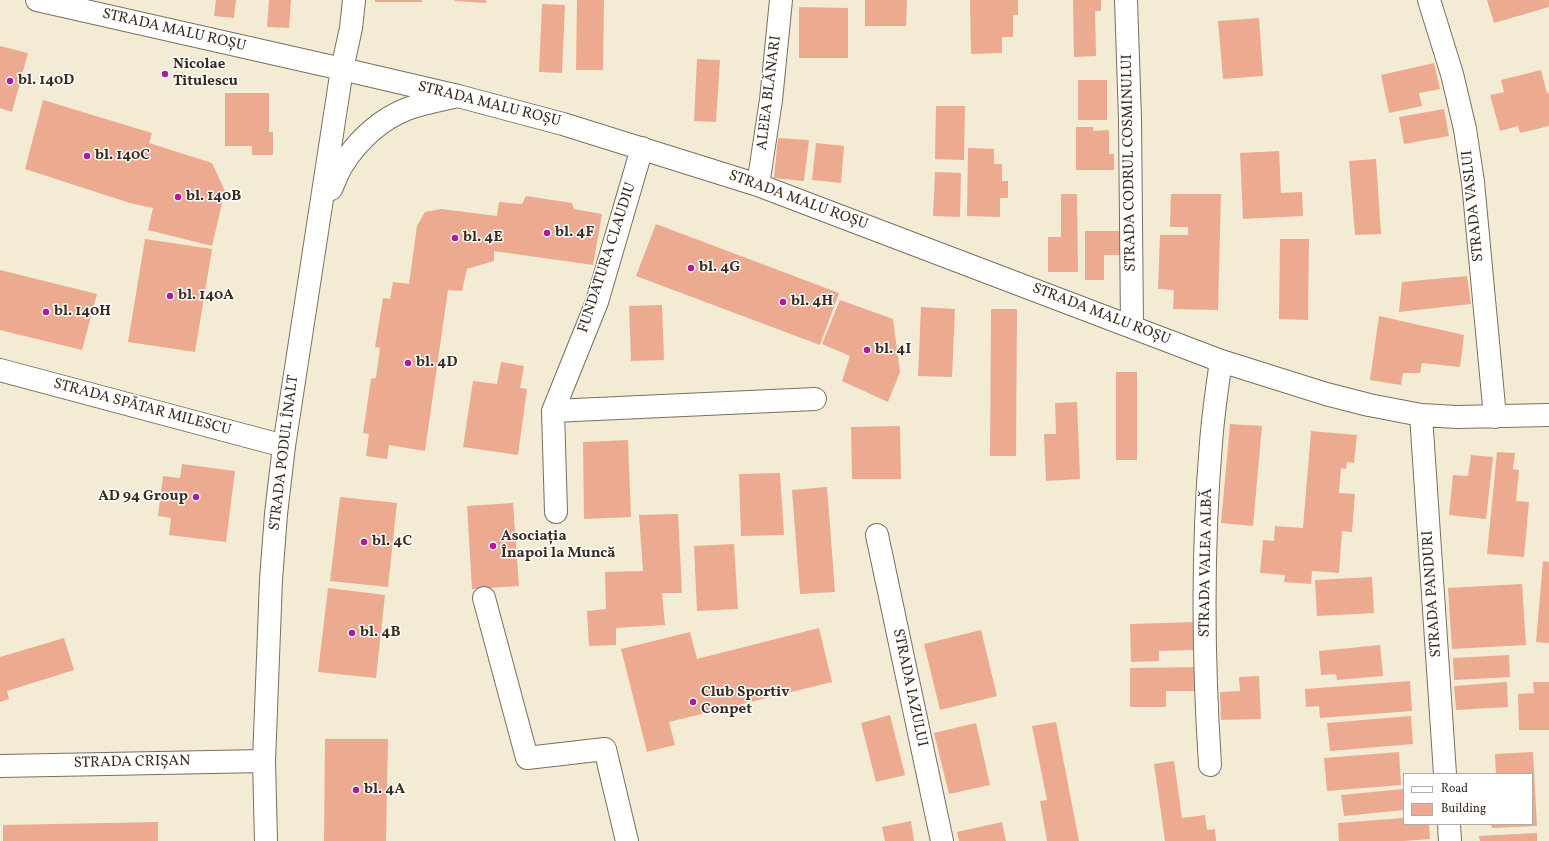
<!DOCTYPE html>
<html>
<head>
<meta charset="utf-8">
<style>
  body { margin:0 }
  #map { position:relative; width:1549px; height:841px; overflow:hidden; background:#f4ebd5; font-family:Vollkorn,serif }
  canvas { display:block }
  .legend { position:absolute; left:1403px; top:773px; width:130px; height:52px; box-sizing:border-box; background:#fff; border:1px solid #b1aaa5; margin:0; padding:5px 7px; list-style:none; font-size:12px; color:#3b2a1e }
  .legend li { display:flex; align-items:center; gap:8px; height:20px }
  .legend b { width:20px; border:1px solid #b1aaa5 }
</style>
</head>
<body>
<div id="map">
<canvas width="1549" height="841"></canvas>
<ul class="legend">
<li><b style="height:5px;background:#fff"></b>Road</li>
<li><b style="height:11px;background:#ecaa90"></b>Building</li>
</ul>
</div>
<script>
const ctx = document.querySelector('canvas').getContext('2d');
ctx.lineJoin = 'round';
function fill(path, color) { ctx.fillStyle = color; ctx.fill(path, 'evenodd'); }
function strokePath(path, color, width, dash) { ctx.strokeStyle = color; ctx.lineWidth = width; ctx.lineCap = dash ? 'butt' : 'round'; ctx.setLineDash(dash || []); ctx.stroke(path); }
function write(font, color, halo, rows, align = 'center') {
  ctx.font = font + ' Vollkorn,serif'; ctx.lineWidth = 3; ctx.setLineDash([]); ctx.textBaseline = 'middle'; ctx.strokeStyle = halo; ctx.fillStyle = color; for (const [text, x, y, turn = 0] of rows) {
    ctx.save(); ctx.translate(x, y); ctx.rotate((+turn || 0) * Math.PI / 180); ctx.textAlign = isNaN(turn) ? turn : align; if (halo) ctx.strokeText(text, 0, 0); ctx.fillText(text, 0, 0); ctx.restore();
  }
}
fill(new Path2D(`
  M216,0H236L234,18L214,16Z
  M269,0H291L289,28L267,27Z
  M375,0H422V2H375Z
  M455,0H486V3L455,1Z
  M577,0H604L603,70H576Z
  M865,0H907L906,26H865Z
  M970,0H1018V15H1013V37H1002V53L971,54Z
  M1073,0H1101V11H1095L1096,56L1074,57Z
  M1487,0H1549V7L1494,23Z
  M542,4L565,5L562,73L539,72Z
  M799,7L848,8V58H799Z
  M1259,18L1263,76L1223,79L1218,21Z
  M0,46L28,53L12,112L0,108Z
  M697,59L720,60L716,122L694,121Z
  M1434,63L1440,89L1419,93L1422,106L1389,113L1381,75Z
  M1541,70L1547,93H1549V126L1520,133L1518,126L1500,131L1490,95L1504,92L1501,80Z
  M1078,80H1107V120H1078Z
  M225,93H269V132H273V155H252V146H225Z
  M43,100L152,133L149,143L212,163L225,191L212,246L148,230L153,208L130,203L25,169Z
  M936,106H965L964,160L935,159Z
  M1444,109L1449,136L1404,144L1399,117Z
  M1076,127H1093V131L1109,130V154H1114V170H1076Z
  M778,138L809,140L804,181L774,178Z
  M816,143L844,146L841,183L812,180Z
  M968,148L994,149V164H1002V181H1008V198H1000V217L967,216Z
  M1279,151L1281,193L1302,192L1303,216L1243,219L1240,153Z
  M1376,159L1381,234L1355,235L1349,161Z
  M935,172L961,173L960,217L933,216Z
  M1061,194H1077L1078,272H1048V237H1061Z
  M1171,194H1221L1218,310L1173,309L1174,290L1158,289L1160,235H1188V227H1170Z
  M526,196L572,203L574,209L602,214L593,265L494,251V261L467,269L462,291L448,290L425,451L389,445L387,459L366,456L369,434L363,433L371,379L376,378L380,348L375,347L383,298L390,299L393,282L409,284L417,226L425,212L441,209L497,216L499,202L522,204Z
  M656,224L839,293L820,345L636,276Z
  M1085,231H1122L1121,255H1104V280H1085Z
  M145,239L212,249L195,352L128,342Z
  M1280,239H1309L1308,320L1279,319Z
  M0,270L97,294L82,350L0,330Z
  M1467,276L1471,304L1399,312L1402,282Z
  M840,300L893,319L900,372L888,402L842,381L850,356L822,344Z
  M662,305L664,360L631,361L629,306Z
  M921,307L955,309L952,377L918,376Z
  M991,309H1017L1016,456H990Z
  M1379,316L1464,335L1460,367L1422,363L1420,373H1403L1401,385L1370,380Z
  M501,362L524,366L520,388L527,389L518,455L463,447L473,381L497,384Z
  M1116,372H1137V460H1116Z
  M1077,402L1080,479L1046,481L1044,434H1056L1055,403Z
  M1230,424L1262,426L1253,526L1221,523Z
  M900,426L901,479H852L851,427Z
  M1311,431L1357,435L1354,463L1347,462L1346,469L1341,468L1339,493L1355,494L1352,532L1342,531L1339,573L1312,571L1311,584L1284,582L1285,575L1260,573L1263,540L1274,541L1275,526L1303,528Z
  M628,440L631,517L584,519L583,442Z
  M1497,452L1515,453L1513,469L1519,470L1516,501L1529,502L1524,557L1487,554Z
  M1471,455L1493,457L1486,519L1449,515L1453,475L1468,476Z
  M182,464L235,471L226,542L169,535L171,518L158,516L163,476L180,478Z
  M780,473L784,535L741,536L739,474Z
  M827,487L835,592L800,594L792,490Z
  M340,497L397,503L388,587L330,581Z
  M513,503L519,586L472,589L467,506Z
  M678,514L682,593H662L665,625L616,628V645L589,646L587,611L606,609L605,572L643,571L639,515Z
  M734,544L738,609L697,611L694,546Z
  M1543,561L1549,562V643L1536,642Z
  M1372,577L1374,613L1317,616L1315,580Z
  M1522,584L1526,645L1452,649L1448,588Z
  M328,588L385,595L376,678L318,672Z
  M1196,622L1197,650L1159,651V661L1131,662L1130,624Z
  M819,628L832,682L669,722L675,745L647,752L621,649L690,632L697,659Z
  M981,630L997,696L940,710L924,644Z
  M64,638L74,670L7,691L9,699L0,702V657Z
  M1380,645L1383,676L1337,680L1336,674L1321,675L1319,651Z
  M1509,655L1510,677L1454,680L1453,658Z
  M1199,667V691H1166V707H1130V668Z
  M1259,676L1261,719L1221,720L1220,692L1240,691L1239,677Z
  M1410,681L1412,711L1320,718L1319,706L1306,707L1305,689Z
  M1507,682L1508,707L1456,710L1454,686Z
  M1533,682H1549V730H1519L1518,694L1534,693Z
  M890,715L905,775L876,782L861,723Z
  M1411,716L1413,744L1330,751L1327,723Z
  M1056,722L1079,841H1047L1040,801L1047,800L1032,726Z
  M976,723L990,785L949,794L934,733Z
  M325,739H388L386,841H324Z
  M1399,752L1401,785L1327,791L1324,758Z
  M1533,752L1537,826L1492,828L1491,824H1532V774H1496L1495,754Z
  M1174,761L1182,818L1205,815L1207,830L1215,829L1216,841H1165L1154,764Z
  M1404,789V810L1344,816L1341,795Z
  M1404,818V824H1429L1430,839L1404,841H1339L1338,823Z
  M911,821L914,841H885L882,827Z
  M158,822V841H3V825Z
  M1002,822L1006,841H959L957,832Z
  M1537,833V841H1480L1479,836Z`), '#ecaa90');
const minor = new Path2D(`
  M354,0L351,28L342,69L458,96L563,124L758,185L1221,361L1326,394L1369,405L1421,415L1457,417L1549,415
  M1126,0L1130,119L1132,326
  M1429,0L1452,74L1465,129L1473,182L1495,417
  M758,185L771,100L781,0
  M0,370L284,446
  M553,411L815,399
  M1421,415L1445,774
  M556,512L553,411L597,302L642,148
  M877,535L942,841
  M484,598L527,758L605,749L627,841
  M1210,765C1203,658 1202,550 1211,443C1213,416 1217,388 1221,361
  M0,766L264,761
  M1449,824L1450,841`);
const major = new Path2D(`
  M37,0L342,69L284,446L276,514L271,580L264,761L266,841
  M331,189C335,181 338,171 343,164C358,140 381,119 407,109C423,103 441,100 458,96`);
strokePath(minor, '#7c6e5e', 24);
strokePath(major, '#7c6e5e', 24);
strokePath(minor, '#fff', 22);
strokePath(major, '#fff', 22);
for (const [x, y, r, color] of [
  [165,74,4,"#b5179e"],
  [10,81,4,"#b5179e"],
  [87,156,4,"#b5179e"],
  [178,197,4,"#b5179e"],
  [547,233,4,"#b5179e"],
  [455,238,4,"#b5179e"],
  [691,268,4,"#b5179e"],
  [170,296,4,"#b5179e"],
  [783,302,4,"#b5179e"],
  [46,312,4,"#b5179e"],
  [867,350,4,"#b5179e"],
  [408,363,4,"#b5179e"],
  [196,497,4,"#b5179e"],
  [364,542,4,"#b5179e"],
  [493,546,4,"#b5179e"],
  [352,633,4,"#b5179e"],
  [693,702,4,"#b5179e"],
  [356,790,4,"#b5179e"]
]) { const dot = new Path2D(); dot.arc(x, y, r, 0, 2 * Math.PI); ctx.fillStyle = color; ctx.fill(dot); strokePath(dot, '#fff', 1.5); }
write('15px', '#3b2a1e', '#fff', [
  ["STRADA MALU ROȘU",174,31,13],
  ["ALEEA BLĂNARI",770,93,-83],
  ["STRADA MALU ROȘU",489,105,14],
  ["STRADA CODRUL COSMINULUI",1130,163,-91],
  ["STRADA MALU ROȘU",798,201,20],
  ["STRADA VASLUI",1474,206,-96],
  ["FUNDĂTURA CLAUDIU",608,258,-72],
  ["STRADA MALU ROȘU",1101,315,21],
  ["STRADA SPĂTAR MILESCU",142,408,15],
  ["STRADA PODUL ÎNALT",285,453,-83],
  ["STRADA VALEA ALBĂ",1207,563,-89],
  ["STRADA PANDURI",1433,594,-94],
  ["STRADA IAZULUI",909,688,78],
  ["STRADA CRIȘAN",132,763,-1]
]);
write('bold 15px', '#3b2a1e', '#fff', [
  ["Nicolae",173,65],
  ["Titulescu",173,82],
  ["bl. 140D",18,81],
  ["bl. 140C",95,156],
  ["bl. 140B",186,197],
  ["bl. 4F",555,233],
  ["bl. 4E",463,238],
  ["bl. 4G",699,268],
  ["bl. 140A",178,296],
  ["bl. 4H",791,302],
  ["bl. 140H",54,312],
  ["bl. 4I",875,350],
  ["bl. 4D",416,363],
  ["AD 94 Group",188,497,"right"],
  ["Asociația",501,537],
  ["Înapoi la Muncă",501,554],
  ["bl. 4C",372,542],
  ["bl. 4B",360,633],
  ["Club Sportiv",701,693],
  ["Conpet",701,710],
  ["bl. 4A",364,790]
], 'left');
</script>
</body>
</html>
